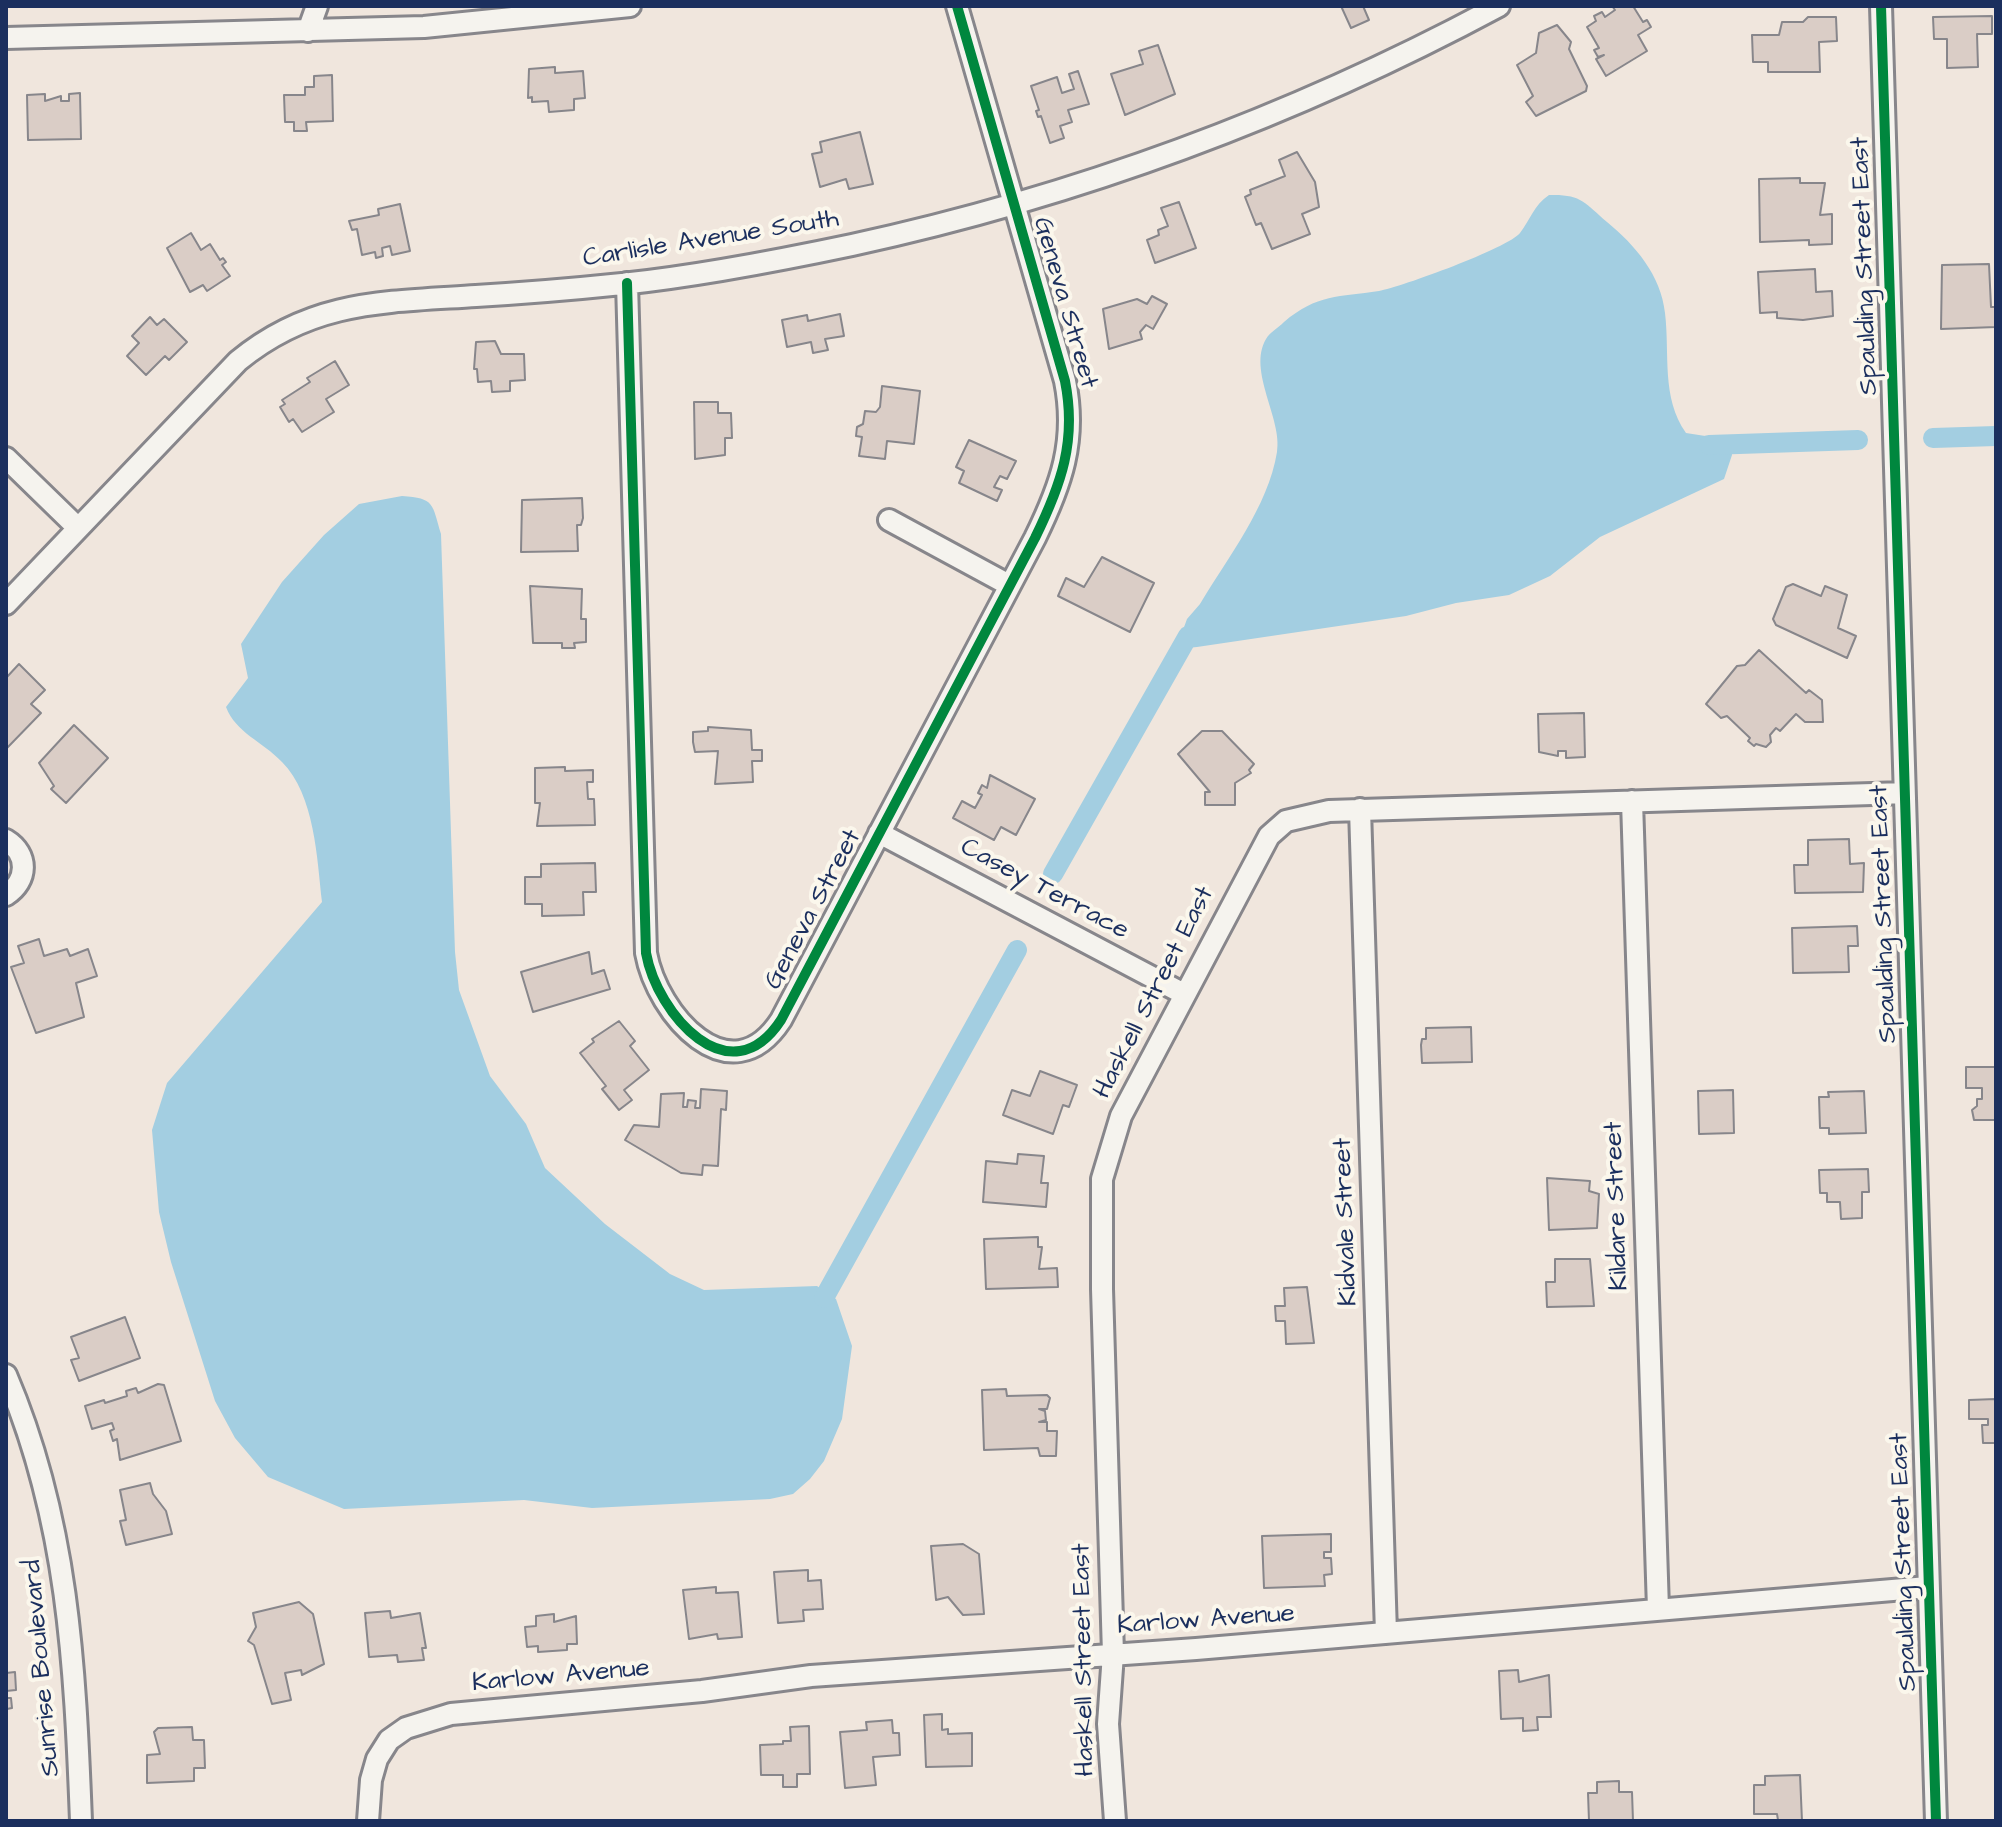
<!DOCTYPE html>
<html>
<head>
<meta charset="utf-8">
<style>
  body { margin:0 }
  #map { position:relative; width:2002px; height:1827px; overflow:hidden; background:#f0e6dd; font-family:"Architects Daughter",sans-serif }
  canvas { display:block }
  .frame { position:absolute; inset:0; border:8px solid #1b2f5e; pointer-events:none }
</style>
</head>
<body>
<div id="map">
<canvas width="2002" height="1827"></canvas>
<div class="frame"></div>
</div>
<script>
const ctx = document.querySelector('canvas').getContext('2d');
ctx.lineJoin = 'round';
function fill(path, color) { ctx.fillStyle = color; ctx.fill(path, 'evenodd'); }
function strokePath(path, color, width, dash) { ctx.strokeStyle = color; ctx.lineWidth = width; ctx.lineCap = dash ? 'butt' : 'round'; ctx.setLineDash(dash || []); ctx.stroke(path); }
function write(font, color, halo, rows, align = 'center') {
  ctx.font = font + ' "Architects Daughter",sans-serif'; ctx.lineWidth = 8; ctx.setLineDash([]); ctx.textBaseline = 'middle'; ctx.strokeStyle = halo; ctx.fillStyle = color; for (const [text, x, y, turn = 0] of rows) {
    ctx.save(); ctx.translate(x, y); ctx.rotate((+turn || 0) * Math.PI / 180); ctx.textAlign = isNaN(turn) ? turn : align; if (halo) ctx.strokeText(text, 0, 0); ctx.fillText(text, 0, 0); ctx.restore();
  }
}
fill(new Path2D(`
  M1549,195C1581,194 1584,202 1607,222C1635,245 1661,275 1665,313C1670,355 1661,397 1686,433L1731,440L1732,455L1724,479L1600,537L1550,576L1509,595L1456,603L1406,616L1197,647L1187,648L1179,641L1187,619L1200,604C1228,557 1268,507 1277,452C1283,419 1247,371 1266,339C1270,332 1278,328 1284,322C1317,294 1339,297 1379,291C1401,287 1508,248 1520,233C1530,220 1534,205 1549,195Z
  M402,496C435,498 432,504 441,534L455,952L459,990L490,1076L526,1124L545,1168L605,1224L670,1274L704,1290L817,1286L836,1299L852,1346L842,1419L824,1461L810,1479L793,1494L770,1499L592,1508L524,1500L344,1509L268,1477L235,1438L215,1401L171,1262L159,1212L152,1130L167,1083L322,902C317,859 315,795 282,762C262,741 236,733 226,707L248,678L241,644L282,582L324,535L359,504Z`), '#a3cee1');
strokePath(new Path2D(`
  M1933,438L1996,436
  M1709,445L1858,440
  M1053,874L1188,636
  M824,1298L1017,950`), '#a3cee1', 20);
const building = new Path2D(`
  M1341,6H1363L1369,20L1351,28Z
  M1612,6H1633L1643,22L1647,20L1651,27L1638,35L1647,51L1606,76L1596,59L1604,55L1598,57L1594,50L1599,48L1587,27L1596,21L1594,16L1602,12L1605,17L1615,10Z
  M1992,16V34H1977L1978,67L1947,68V39H1934L1933,17Z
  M1808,17H1836L1837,41L1819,42L1820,72H1768V62H1753L1752,35H1779L1782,22H1803Z
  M1557,25L1571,42L1569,49L1587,86L1586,91L1536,116L1526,102L1533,96L1517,65L1536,53L1539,33Z
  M1158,45L1175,94L1125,115L1111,74L1143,64L1139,51Z
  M555,67V73L583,71L585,98L574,99V110L549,112L548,101L532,102V97L528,98L529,69Z
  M1078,71L1089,104L1068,110L1072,122L1060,126L1064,138L1050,143L1041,116L1038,117L1036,111L1039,110L1031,86L1057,77L1062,93L1074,89L1069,74Z
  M332,75L333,121L306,122L307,131H294V122H285L284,95H305V87H314V76Z
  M80,93L81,139L28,140L27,95L45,94V101L61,96V101H69V94Z
  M860,132L873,184L849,189L846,179L820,187L812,154L822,152L820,142Z
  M1297,152L1315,182L1319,207L1302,214L1310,234L1272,249L1261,223L1256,225L1245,197L1251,194L1250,190L1285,176L1279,160Z
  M1800,178V183H1825L1820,215L1832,214V244L1809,245V240L1760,242L1759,179Z
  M1179,202L1196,248L1155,263L1147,240L1159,235L1158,230L1168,226L1161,208Z
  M400,204L410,251L392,255L390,246L382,248L383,256L376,258L375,252L362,255L357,229L352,230L349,221L379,215L378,209Z
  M191,233L201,250L210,244L220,260L223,258L226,262L222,265L230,276L207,291L203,285L190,292L167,248Z
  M1989,264L1991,307H1996V327L1941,329L1942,265Z
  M1815,269L1816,292L1832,291L1833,316L1803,320L1777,318V312L1760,313L1758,272Z
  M1152,296L1167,304L1153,329L1146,325L1140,332L1142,339L1109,349L1103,309L1137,299L1147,304Z
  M840,314L844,336L825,339L828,350L813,353L811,342L787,347L782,320L807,315L808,321Z
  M150,317L157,325L164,319L187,342L169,360L165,356L146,375L127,356L139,343L132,336Z
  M495,341L501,354H524L525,380L510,381V391L492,392L491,381L478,382L477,369H474L476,342Z
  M335,361L349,385L326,399L334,412L302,432L293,419L289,422L280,407L285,404L282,400L310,382L307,378Z
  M882,386L920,391L914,444L887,441L885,459L859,456L862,437L856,436L857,427L863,424L865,411L876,412L880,407Z
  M694,402H718V413H731L732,438H725V455L695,459Z
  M969,440L1016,461L1007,479L1000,476L994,487L1002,490L997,501L959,483L964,471L956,467Z
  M582,498L583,518L581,525H577L578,551L521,552L522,500Z
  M1102,557L1154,583L1130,632L1058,596L1066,578L1084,587Z
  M1793,584L1821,596L1825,586L1847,595L1838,628L1856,636L1847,658L1776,625L1773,619L1786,587Z
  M530,586L582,589L581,619H586V642L574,643L575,648H562V643H533Z
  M1759,650L1806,693L1809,690L1822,700L1823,722H1805L1796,714L1780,731L1776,728L1770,735L1771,742L1766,747L1756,744L1754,746L1748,741L1750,738L1727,716L1721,718L1706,704L1737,666L1745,665Z
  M19,664L45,690L31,704L41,713L7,748L6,678Z
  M1584,713L1585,757L1566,758V751H1558V756L1539,752L1538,714Z
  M74,725L108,758L66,803L51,789L54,786L39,763Z
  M708,727L751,730L752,750H762V761H752L753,782L715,784L718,751L695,752L693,742V732L708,731Z
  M1202,731H1222L1254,764L1249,770L1251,773L1235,783V805H1205V792H1210L1178,754Z
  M565,767V771L593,770V782H587L588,799H594L595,825L537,826L540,803H535V768Z
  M990,775L1035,799L1016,835L1001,827L994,840L953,818L962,801L975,808L982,795L978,793L982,785L987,788Z
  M1849,839L1850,864L1864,863L1863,892L1795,893L1794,865H1808V840Z
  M595,863L596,892H583L584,915L542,916V904H525V877H541V864Z
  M1857,926L1858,946H1848L1849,972L1793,973L1792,928Z
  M39,939L44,956L67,949L70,956L88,949L97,976L76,983L84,1017L36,1033L11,967L24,963L18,946Z
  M589,952L592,974L604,970L610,989L533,1012L521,972Z
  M619,1021L635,1041L630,1046L649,1070L624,1090L632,1100L619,1110L602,1089L606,1086L580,1053L594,1042L592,1039Z
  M1471,1027L1472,1062L1422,1063L1421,1045L1422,1039H1426V1028Z
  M1966,1067H1996V1120H1974L1972,1110L1977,1106V1099H1982V1088H1966Z
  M1040,1071L1077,1085L1069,1107L1063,1105L1053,1134L1003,1115L1012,1090L1030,1096Z
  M701,1089L727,1091L726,1110L721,1109L718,1166L703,1165L702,1175L681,1173L625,1140L634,1125L659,1127L661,1094L684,1093L683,1107H687L688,1100L696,1101L695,1108H700Z
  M1733,1090L1734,1133L1699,1134L1698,1091Z
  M1864,1091L1866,1133L1829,1134V1128H1820L1819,1097H1829L1828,1092Z
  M1018,1154L1044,1156L1041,1183H1048L1046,1207L983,1202L986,1161L1017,1164Z
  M1868,1169L1869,1192H1862V1218L1841,1219L1840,1202H1827V1193H1820L1819,1170Z
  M1547,1178L1590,1181L1589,1191L1599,1194L1597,1228L1549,1230Z
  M1038,1237V1247H1042L1039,1269L1057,1268L1058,1287L986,1289L984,1239Z
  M1555,1259H1590L1594,1306L1547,1307L1546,1282H1555Z
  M1307,1287L1314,1343L1286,1344L1285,1321H1276L1275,1306H1285L1284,1288Z
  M125,1317L140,1358L79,1381L71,1360L79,1358L71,1337Z
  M158,1384L164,1385L181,1441L120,1460L117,1439L113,1441L110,1431L114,1429L112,1423L92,1429L85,1406L104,1400L105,1403L127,1396L126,1391L136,1388L138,1393Z
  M1006,1389L1007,1396L1047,1395L1050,1398L1047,1409H1039L1045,1411L1046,1420L1039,1422H1047V1431H1057L1056,1456H1040L1038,1448L984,1450L982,1390Z
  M1996,1399V1443H1983L1982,1425H1988V1419H1969V1400Z
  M150,1483L153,1494L166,1511L172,1534L126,1545L120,1521L126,1520L120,1490Z
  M1331,1534V1552H1324V1558H1331L1332,1574L1324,1575L1325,1586L1264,1588L1262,1536Z
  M963,1544L979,1554L984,1614L963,1615L948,1597L936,1600L931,1546Z
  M808,1570V1581L821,1580L823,1609L803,1610L804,1621L778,1623L774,1572Z
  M716,1587V1593L738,1592L742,1637L718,1639L717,1634L689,1639L683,1590Z
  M299,1602L313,1614L324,1664L302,1675L301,1670L285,1673L291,1700L272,1704L254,1645L248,1641L256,1627L253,1613Z
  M390,1611L391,1618L420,1613L426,1648H422L424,1660L398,1662L397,1655L369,1657L365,1613Z
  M554,1614V1622L576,1616L577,1644H567V1650L538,1652V1646L527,1647L525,1627L536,1626V1616Z
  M1518,1670L1519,1682L1549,1675L1551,1717H1537L1538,1730L1523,1731V1718L1501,1719L1499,1671Z
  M15,1672L16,1690L6,1691V1673Z
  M6,1698H11L12,1708L7,1709L6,1727Z
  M942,1714V1730L948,1729V1734L972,1733V1766L926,1767L924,1715Z
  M892,1720L893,1733H899L900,1755L873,1757L876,1785L845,1788L840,1732L867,1730L866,1722Z
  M809,1726L810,1774H797V1787H783V1775H761L760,1745L783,1744V1741H791L790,1727Z
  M192,1727L193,1740H204L205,1768H194V1781L147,1783V1755L160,1754L154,1732L158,1728Z
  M1800,1775L1802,1821L1778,1820L1777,1814H1754V1785H1765V1776Z
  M1619,1781V1792H1632L1633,1821H1589L1588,1793H1597V1782Z`);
fill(building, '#dacdc6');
strokePath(building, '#87868b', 2);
const street = new Path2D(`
  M1881,6L1936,1821
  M308,31L317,6
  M6,38L424,27L630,6
  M627,283L646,953C657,1014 730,1098 781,1020L1035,538C1061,485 1077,441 1065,381L957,6
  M6,458L78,528
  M889,520L1009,585
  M6,604L238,361C312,300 385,302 476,296C525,293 574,289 622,284C699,276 776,261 852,245C1077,196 1296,115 1499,6
  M1632,801L1658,1609
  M1360,809L1386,1633
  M879,833L1184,994
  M6,840C29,854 28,881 6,895
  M6,1375C68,1520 75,1665 81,1821
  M368,1821L371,1780L377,1759L389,1740L406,1728L451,1714L702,1691L811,1676L1196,1649L1928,1587
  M1115,1821L1108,1724L1113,1654L1102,1289V1179L1121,1116L1269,836L1286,821L1329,811L1904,793`);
strokePath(street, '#87868b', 26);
strokePath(street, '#f5f3ee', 20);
strokePath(new Path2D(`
  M1881,6L1936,1821
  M627,283L646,953C657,1014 730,1098 781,1020L1035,538C1061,485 1077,441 1065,381L957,6`), '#00873e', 10);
write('26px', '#1b2f5e', '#fbf7ec', [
  ["Carlisle Avenue South",711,240,-9],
  ["Spaulding Street East",1866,266,-92],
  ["Geneva Street",1064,303,74],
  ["Casey Terrace",1044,890,28],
  ["Geneva Street",814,910,-62],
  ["Spaulding Street East",1885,914,-92],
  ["Haskell Street East",1155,993,-63],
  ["Kildare Street",1618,1206,-92],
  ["Kidvale Street",1347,1222,-92],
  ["Spaulding Street East",1905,1562,-92],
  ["Karlow Avenue",1206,1621,-4],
  ["Haskell Street East",1085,1660,-91],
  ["Sunrise Boulevard",43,1668,-95],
  ["Karlow Avenue",561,1677,-5]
]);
</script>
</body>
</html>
